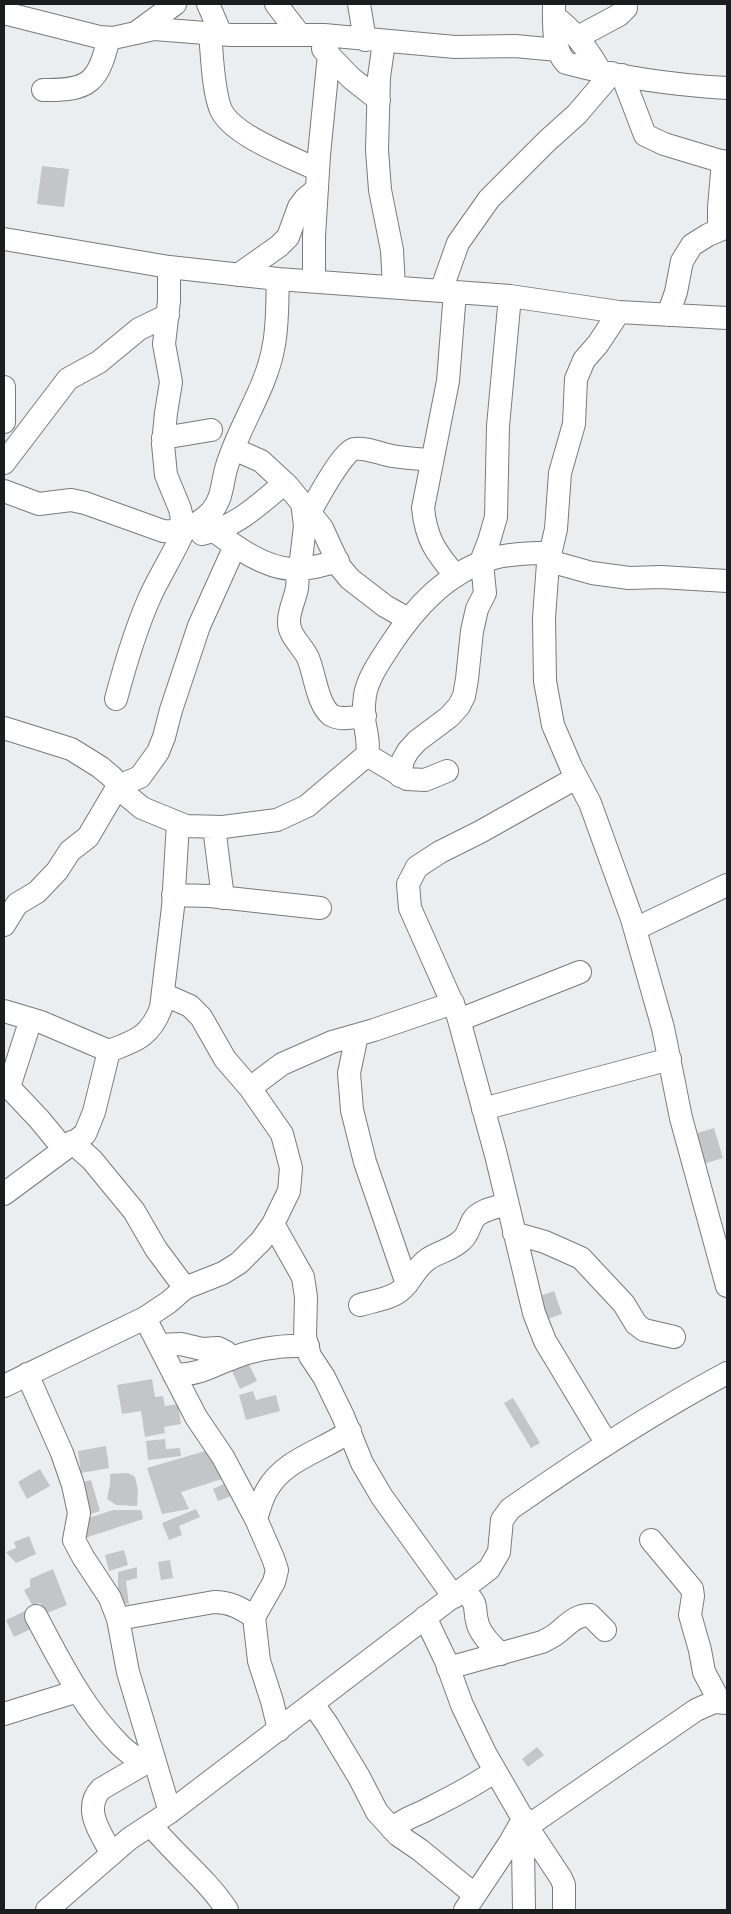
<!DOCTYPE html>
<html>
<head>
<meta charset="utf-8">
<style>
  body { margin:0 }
  #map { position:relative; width:731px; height:1914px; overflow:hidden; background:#ebeef0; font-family:Literata,serif }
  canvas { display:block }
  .frame { position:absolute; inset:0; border:5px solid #1c1d1e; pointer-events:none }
</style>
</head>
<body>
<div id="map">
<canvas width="731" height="1914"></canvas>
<div class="frame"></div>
</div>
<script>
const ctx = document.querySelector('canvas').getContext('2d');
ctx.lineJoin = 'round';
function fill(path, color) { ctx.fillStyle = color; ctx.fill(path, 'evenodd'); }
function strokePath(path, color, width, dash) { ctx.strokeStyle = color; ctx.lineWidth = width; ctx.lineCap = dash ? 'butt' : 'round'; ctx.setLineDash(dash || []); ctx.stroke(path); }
fill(new Path2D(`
  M42,166L69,169L64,207L37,204Z
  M714,1128L723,1158L703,1164L694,1134Z
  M554,1291L562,1314L545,1320L537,1297Z
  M249,1364L257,1381L240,1389L232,1371Z
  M152,1379L155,1397L163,1396L165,1406L178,1404L181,1424L164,1427L165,1433L145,1437L141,1411L122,1414L117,1385Z
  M253,1391L256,1400L276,1395L280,1411L246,1420L239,1395Z
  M513,1398L540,1443L531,1448L504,1403Z
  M165,1439L166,1449L180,1448L181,1456L148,1460L146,1441Z
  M106,1446L109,1468L81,1473L78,1451Z
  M212,1449L225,1478L181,1492L189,1509L162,1514L147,1468Z
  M40,1469L50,1486L27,1499L18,1482Z
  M128,1473L135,1477L138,1490L137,1506L116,1505L107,1499L110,1484V1474Z
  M91,1480L100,1511L82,1517L73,1485Z
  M226,1483L231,1496L218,1501L213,1489Z
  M196,1509L200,1517L179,1526L182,1535L169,1540L162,1523Z
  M113,1510H141L143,1519L85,1538L79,1521Z
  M29,1536L36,1554L16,1563L6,1552L16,1548L14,1542Z
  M124,1550L128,1565L109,1571L105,1555Z
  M170,1560L173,1578L161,1580L158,1562Z
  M137,1567V1578L126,1581L129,1604L118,1603V1572Z
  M53,1569L67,1605L47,1613L40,1603L32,1605L24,1590L30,1587V1579Z
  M29,1609L31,1629L14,1637L6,1620Z
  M537,1747L544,1755L528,1767L522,1759Z`), '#c4c5c8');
const minor = new Path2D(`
  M208,4L221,34
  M276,4L300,35
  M359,4L365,40
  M554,4C554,23 552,48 566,63C618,77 673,85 727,88
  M4,13L99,37L113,38L154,29L231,35H324L455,47L515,46L558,50
  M554,16C574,31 588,49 600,71
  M137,32L175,4
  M210,33C212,54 213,92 221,110C233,136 292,157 318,170
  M578,37L619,15L626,8
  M384,42L379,77L377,150L380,190L392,250L394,287
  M323,49L351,78L379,100
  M622,75L645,135L664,144L727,163
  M43,90C90,91 98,82 109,38
  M719,230V208L723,161
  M4,239L169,267L278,279L510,296L619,312L727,318
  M169,267V301L164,344L171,382L166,413L163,444L166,475L180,509L182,518L179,531
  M238,275L279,246L288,237L299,207L305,199L317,189
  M314,281V236L319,155L329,54
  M441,291L458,243L489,199L547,141L577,114L612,73
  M455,292L448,381L423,508C426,539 436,553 456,576
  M619,312L598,344L584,360L576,379L574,424L560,473L556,529L548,563L544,618L545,681L553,725L571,767L590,803L632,919L663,1028L681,1118L727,1286
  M668,315L676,292L682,261L692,245L708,235L727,227
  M4,387V422
  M163,438L211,430
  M234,449L261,461L288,486L322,528L340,567L350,579L385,606L408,619
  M4,463L68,379L99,362L139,329L168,315
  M4,491L39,504L71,500L85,503L163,531C182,533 197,526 211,512C222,500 222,484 226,469C238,426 267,389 274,344C278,323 277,300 278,279
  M310,512C316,501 343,451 354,449C366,447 381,454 392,456C405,458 418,459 431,460
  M214,531C236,547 263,567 291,569C307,570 323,565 338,561
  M202,534C237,527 258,505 285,483
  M549,561L592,573L629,578L661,577L727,581
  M480,564L489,541L496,517L498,426L510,296
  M298,568C297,575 298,581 297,588C295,599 289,610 289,621C288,636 303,646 308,658C315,674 317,704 331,715C341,721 354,717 365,716
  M300,568L305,526L302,502
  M116,699C125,665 135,631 149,599C159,576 174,554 184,530
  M4,728L71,749L100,767L112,777L124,793L142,808L186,826L223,827L277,820L307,806L367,755L407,779L425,780L447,771
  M367,755C369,743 367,736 365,725C363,717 364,703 365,695C368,678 380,661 389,647C415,607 447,572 494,558C512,553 533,554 551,552
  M400,776L403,760L408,751L417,741L449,717L459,706L464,696L467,679L472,631L477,609L485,593L482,563
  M576,778L480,832L440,852L417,867L408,884L410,908L458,1016L496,1155L534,1313L545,1341L607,1444
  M214,827L223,898
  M173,895L210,896L320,908
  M4,925L17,904L37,892L57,871L70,851L88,837L118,786L140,777L158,752L164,737L171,710L199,626L235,546
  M635,929L727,885
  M4,1011L41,1022L109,1051C135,1041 150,1037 161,1008L173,907L178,823
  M459,1020L580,972
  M357,1035L349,1073L352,1110L365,1162L407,1284
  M4,1082L39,1119L63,1148
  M9,1087L31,1019
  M250,1088L282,1064L332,1042L374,1030L453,1003
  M483,1109L670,1059
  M72,1142L92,1160L134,1211L156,1249L185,1288
  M4,1194L85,1134L94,1112L109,1051
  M273,1224L303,1277L306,1297L305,1337L310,1356L324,1377L343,1416L362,1463L382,1497L454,1597
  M514,1233L545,1242L581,1258L624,1304L636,1324L644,1330L674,1337
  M360,1305C373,1301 390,1299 400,1291C412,1281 414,1269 428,1259C438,1252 452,1250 462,1240C468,1235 469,1227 473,1220C479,1210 497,1207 507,1204
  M145,1318L196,1417L223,1457L256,1519L273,1558L277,1570L274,1582L254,1617L259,1661L272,1701L279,1730
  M160,1345L181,1344L202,1349L218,1348L226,1352L231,1359
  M27,1374L62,1453L73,1485L79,1513L74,1540L83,1557L110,1598L118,1619L128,1672L170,1812
  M174,1375C198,1375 210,1367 230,1359C255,1349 281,1345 308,1346
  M4,1386L145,1318L169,1302L185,1288L223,1273L239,1263L261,1241L273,1224L289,1191L291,1168L282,1134L250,1088L225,1059L201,1017L190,1006L163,994
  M256,1519C259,1510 262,1498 267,1490C284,1459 323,1451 350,1431
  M651,1540L692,1589L693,1596L690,1615L700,1650L704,1672L720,1702
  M463,1590C481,1607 472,1605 478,1625C482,1636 492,1646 501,1654
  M36,1616C60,1661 83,1708 120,1745C127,1752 136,1758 144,1764
  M425,1617L446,1661L462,1705L485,1753L530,1831L561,1878L564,1885V1910
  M118,1619L214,1602C230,1602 241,1608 254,1617
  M448,1668L542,1642C546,1640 552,1637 556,1634C568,1625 574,1615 590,1615L605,1630
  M313,1704L327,1724L359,1777L377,1812L398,1835L420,1850L475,1895
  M4,1714L78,1691
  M151,1825C175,1855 207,1879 227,1910
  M528,1826L696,1710L714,1702L727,1703
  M518,1828L523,1848L524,1910
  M392,1829C407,1816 414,1817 430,1808C452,1797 474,1786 495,1771
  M112,1854C101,1834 82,1809 101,1789L154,1758
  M47,1910L129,1839L170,1812L489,1569L499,1552L502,1520L510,1509C580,1460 652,1413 727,1373
  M465,1910L509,1844L524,1818`);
strokePath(minor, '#787b7c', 24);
strokePath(minor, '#fff', 22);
</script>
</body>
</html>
